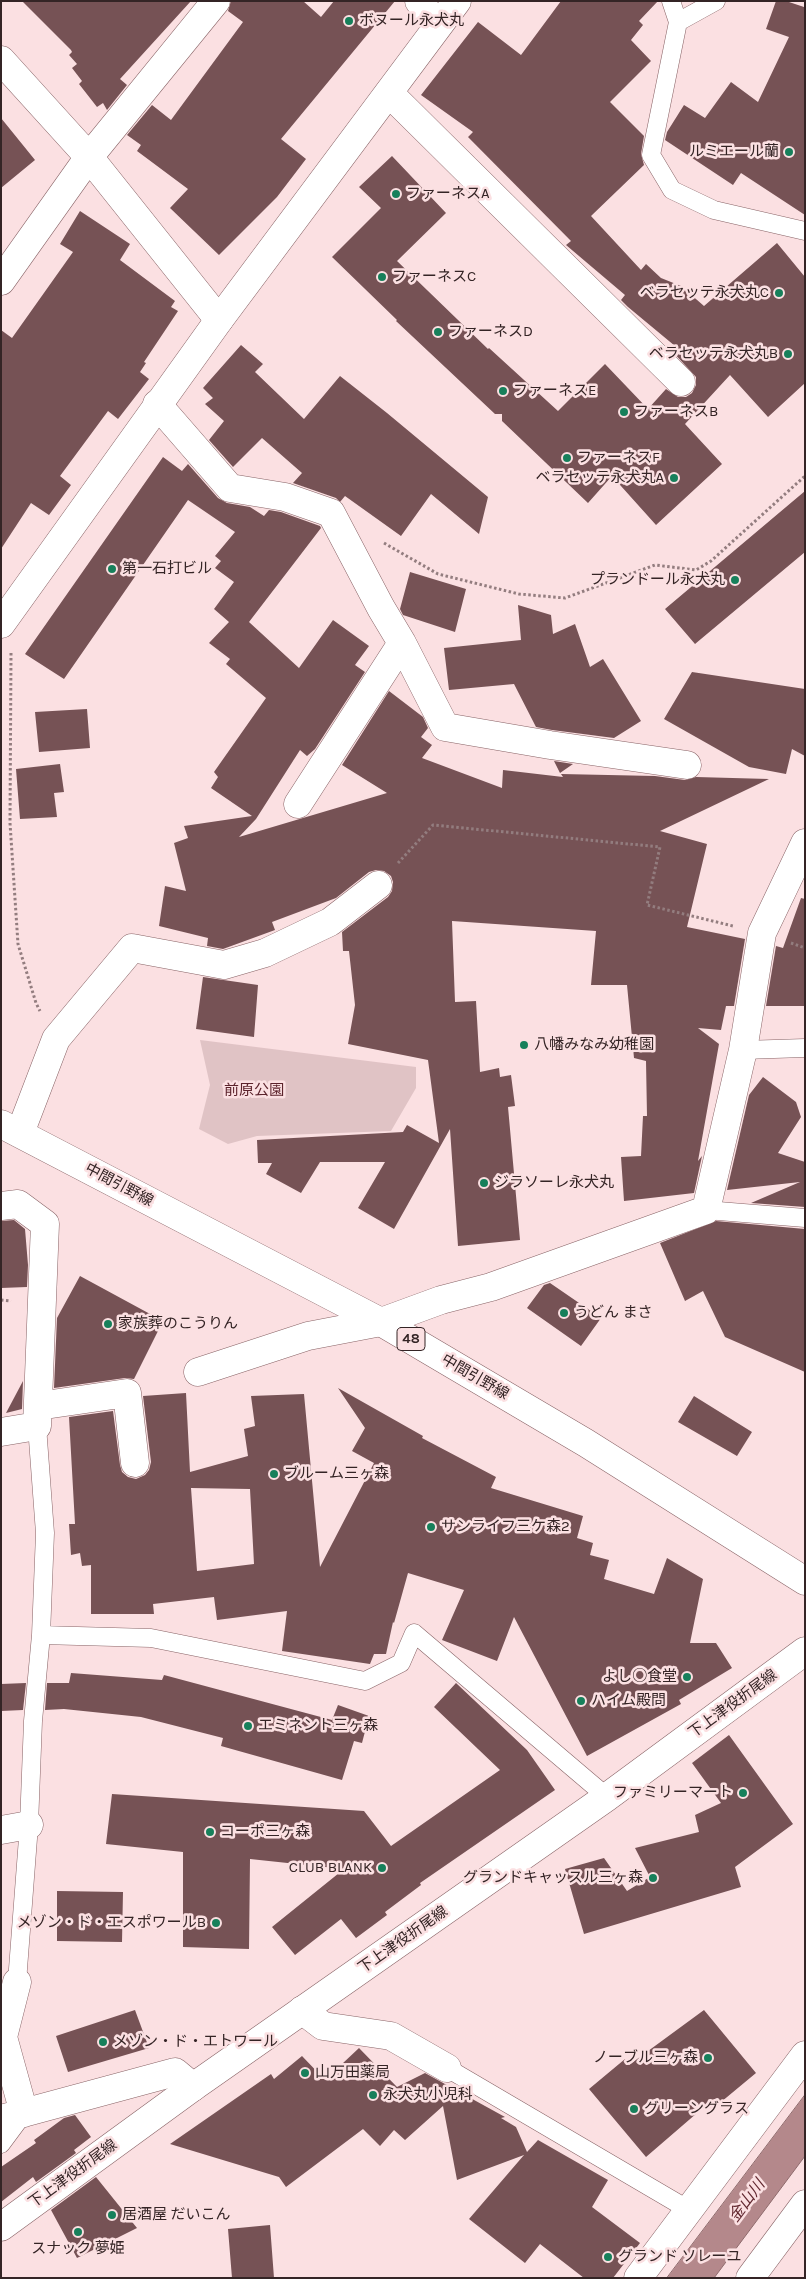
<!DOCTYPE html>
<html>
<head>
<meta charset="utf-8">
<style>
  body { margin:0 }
  #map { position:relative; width:806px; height:2279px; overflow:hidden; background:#fbe0e2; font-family:Karla,sans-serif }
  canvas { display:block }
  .frame { position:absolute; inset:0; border:2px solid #342425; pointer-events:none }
</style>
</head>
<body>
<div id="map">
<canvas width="806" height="2279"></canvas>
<div class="frame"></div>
</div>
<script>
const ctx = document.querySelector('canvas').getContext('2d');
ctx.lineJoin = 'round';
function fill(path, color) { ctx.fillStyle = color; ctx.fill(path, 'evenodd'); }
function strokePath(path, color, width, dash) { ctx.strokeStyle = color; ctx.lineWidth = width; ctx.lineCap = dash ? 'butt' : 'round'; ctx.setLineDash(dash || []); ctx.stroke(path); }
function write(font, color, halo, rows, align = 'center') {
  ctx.font = font + ' Karla,"Noto Sans JP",sans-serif'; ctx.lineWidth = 5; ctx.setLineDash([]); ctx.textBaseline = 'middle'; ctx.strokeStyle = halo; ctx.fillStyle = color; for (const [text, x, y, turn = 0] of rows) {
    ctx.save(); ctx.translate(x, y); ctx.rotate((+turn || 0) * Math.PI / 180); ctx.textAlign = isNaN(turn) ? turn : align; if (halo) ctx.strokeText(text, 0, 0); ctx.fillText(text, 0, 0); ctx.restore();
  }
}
fill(new Path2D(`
  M200,1040L416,1067V1088L391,1131L257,1136L228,1144L199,1129L210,1085Z`), '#e0c3c5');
const water = new Path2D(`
  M805,2095V2156L714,2278H667Z`);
fill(water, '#b4888b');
strokePath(water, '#8e6a6c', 1);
fill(new Path2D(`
  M22,1H191L120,79L127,85L107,110L103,103L97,107L79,84L82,81L72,68L77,64L69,55L72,52L71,50Z
  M231,1H303L321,17L334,1H395L281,139L306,159L277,197L219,255L170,208L188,189L137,151L141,145L127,135L152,105L171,120L243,22L228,11Z
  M561,1H658L639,21L643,25L631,40L651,61L610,102L644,136L641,154L644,165L591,216L641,270L646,264L661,278L681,286L704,306L777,243L805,277V383L768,417L730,375L685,424L722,464L656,525L612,476L588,503L502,421V414H495L396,321L397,320L332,257L381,208L359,187L392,156L446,213L397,261L488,349L489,348L558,411L605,364L648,409L666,389L678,397H686L692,393L696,385V377L672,351L675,346L628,307L621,300L625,295L566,245L571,241L468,137L473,132L421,95L478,22L521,55Z
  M776,1H786L804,7L805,5V215L741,173L733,185L665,140L667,132L684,105L705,118L731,82L758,102L789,37L766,29Z
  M1,118L35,160L1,188Z
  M80,211L130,244L120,260L175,301L171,307L178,311L144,362L146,363L140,372L149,379L118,419L108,411L60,476L71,485L49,515L31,503L1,549V330L12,338L73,252L60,244Z
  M241,345L263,364L255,372L304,419L340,376L387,413L488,497L479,534L431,494L401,536L345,496L340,502L336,498L293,483L302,473L262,438L233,467L209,440L224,421L205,404L213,398L203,388Z
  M163,457L182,471L188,464L218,498L227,503L250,507L264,516L269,510L281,512L320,526L321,528L249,622L299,668L333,620L369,646L355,665L365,672L315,749L307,756L300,750L256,819L239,837L387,793L342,765L389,691L423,717L428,728L421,737L432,745L422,758L502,788L503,770L563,777L561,774L655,776L685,780L696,777L769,779L660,831L707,844L687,927L745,939L734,1006H726L721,1030L698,1028L719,1044L698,1161L702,1156L694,1193L624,1201L621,1157L641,1156L643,1116H647L646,1061L634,1058L627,985H591L596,931L452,921L455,1002L476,1001L480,1072L499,1068L500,1077L511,1075L515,1106L508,1107L520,1240L458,1246L450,1129L394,1229L358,1208L385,1162H320L301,1193L266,1174L272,1163H258L257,1140L403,1132L407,1125L439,1143L428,1060L348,1044L355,1005L349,951H343L342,932L388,897L392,891L393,882L391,876L384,871L376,870L369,872L336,898L272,922L275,930L223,949L207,946L208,938L159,926L165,886L186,891L174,843L188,838L184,826L252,816L211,788L218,777L214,772L266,698L226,664L230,659L209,643L229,622L214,609L234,582L215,568L221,561L215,556L235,532L188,500L64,679L25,654Z
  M805,491V552L695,644L665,609Z
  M410,572L466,589L455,632L403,615L400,609Z
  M518,605L551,615L553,634L575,624L590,667L603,659L641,721L614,738L552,730L536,727L514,684L449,690L444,648L521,640Z
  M692,672L805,689V756L792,749L786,774L749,767L664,719Z
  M87,709L90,748L39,752L35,712Z
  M554,761L573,764L560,773Z
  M60,764L64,792L54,793L57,817L20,819L16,769Z
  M801,898L805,899V1006H766L776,946L783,948Z
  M203,977L258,985L254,1037L196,1029Z
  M763,1077L796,1102L801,1117L778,1153L805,1162V1207L751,1203L800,1182L727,1190L749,1095Z
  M14,1220L25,1229L28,1265L27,1287L1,1288V1221Z
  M716,1221L805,1229V1372L725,1337L703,1291L685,1301L660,1243Z
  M80,1276L163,1321L134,1379L125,1378L54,1388L57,1318Z
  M550,1283L601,1318L581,1346L527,1308L544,1285Z
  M23,1381L22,1409L6,1413Z
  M338,1388L423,1436L422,1438L496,1477L491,1488L583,1516L577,1538L593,1543L590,1555L609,1560L604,1579L654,1594L667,1558L703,1579L690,1643H716L732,1668L679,1700L681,1704L587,1756L514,1617L497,1661L442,1640L464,1590L408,1573L394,1623L393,1622L386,1654H374L370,1664L282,1651L287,1611L217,1620L214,1597L153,1604L154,1614H91V1565L82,1566L80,1553L71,1555L69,1524H75L69,1417L113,1411L120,1465L122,1472L128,1477L136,1479L145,1475L149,1470L151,1462L143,1396L186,1393L190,1472L248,1456L244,1429L255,1426L251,1396L304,1394L320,1567L374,1463L352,1451L365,1428ZM191,1488L250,1489L254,1564L197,1571Z
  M694,1396L752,1432L737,1456L678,1422Z
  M71,1673L162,1680L164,1675L332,1720L338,1705L369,1716L362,1743L354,1741L342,1780L221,1746L223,1738L141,1717L64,1709L45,1710L47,1683H69Z
  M26,1683L23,1710L1,1711V1684Z
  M456,1683L527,1750L555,1790L420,1883L421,1885L385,1912L387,1915L356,1938L341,1919L295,1955L272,1927L344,1869L250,1859L249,1949L183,1947V1852L106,1844L112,1794L364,1811L391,1846L500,1770L434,1707Z
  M729,1735L793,1824L735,1867L741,1887L584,1934L565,1869L604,1858L627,1891L650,1877L635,1848L699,1832L695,1815L721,1803L692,1763Z
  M57,1891L123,1892L122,1942L57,1941Z
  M135,2010L149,2048L68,2072L56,2036Z
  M704,2010L756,2073L709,2112L704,2107L646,2157L589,2089L625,2059L629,2065Z
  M359,2048L397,2087L425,2073L505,2117L501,2118L516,2127L527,2152L538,2140L608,2180L592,2207L640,2243L613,2278H584L540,2244L525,2263L469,2219L524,2155L457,2180L443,2106L405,2140L394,2130L380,2146L363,2129L286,2187L279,2177L170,2144L271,2074L274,2079L302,2056L325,2080Z
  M75,2115L91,2137L74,2150L76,2153L36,2182L33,2177L1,2202V2167L36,2143L34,2140L64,2118Z
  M96,2177L137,2228L77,2258L51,2210Z
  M270,2225L274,2278H232L228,2229Z`), '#765255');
const service = new Path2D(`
  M671,1L678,22L651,155L672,190L714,210L805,231
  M678,22L716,1
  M743,1050L805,1048
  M706,1210L805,1218
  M41,1635L151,1638L365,1681L401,1663L414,1633L607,1797
  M17,1982L29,1825L33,1721L41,1635L45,1533L37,1426
  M447,2068L689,2210
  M1,2144L24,2113`);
const minor = new Path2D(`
  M419,1L437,25
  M1,60L89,157L219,320
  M389,93L681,382
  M1,281L89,157L216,1
  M157,404L230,488L285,497L331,513L381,608L402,643L298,804
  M402,643L445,727L550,745L687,765
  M20,1133L56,1039L132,948L224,965L265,953L330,922L378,885
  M1,1206L18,1204L45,1224L37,1426L1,1432
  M198,1372L308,1336L381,1322L441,1300L491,1287L706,1210L743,1050L762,933L805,843
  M38,1406L127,1393L135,1463
  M1,1830L29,1825
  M17,1982L3,2037L24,2113
  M302,2010L323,2026L391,2036L447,2068
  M1,2119L175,2072L193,2087
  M638,2278L805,2055
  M750,2278L805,2204`);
const tertiary = new Path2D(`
  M1,624L219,320L457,1`);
const secondary = new Path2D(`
  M1,2227L193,2087L607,1797L805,1651`);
const primary = new Path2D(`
  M1,1124L381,1322L586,1443L805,1581`);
strokePath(service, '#886366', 19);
strokePath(minor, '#886366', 29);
strokePath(tertiary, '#886366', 29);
strokePath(secondary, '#886366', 29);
strokePath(primary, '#886366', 29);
strokePath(new Path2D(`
  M384,543L438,574L519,594L565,598L655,565L696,570L711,561L805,476
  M11,653L10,823L18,944L36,1003L40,1011
  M398,863L433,825L660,847L647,905L733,926
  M791,943L805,948
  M1,1300L11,1301`), '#937d7f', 3, [2.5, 2.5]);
strokePath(service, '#fff', 18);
strokePath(minor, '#fff', 28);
strokePath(tertiary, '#fff', 28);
strokePath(secondary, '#fff', 28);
strokePath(primary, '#fff', 28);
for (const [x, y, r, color] of [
  [349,21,5,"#17805b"],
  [789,152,5,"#17805b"],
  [396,194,5,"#17805b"],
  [382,277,5,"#17805b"],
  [779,293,5,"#17805b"],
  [438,332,5,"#17805b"],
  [788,354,5,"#17805b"],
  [503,391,5,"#17805b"],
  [624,412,5,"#17805b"],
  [567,458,5,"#17805b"],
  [674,478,5,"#17805b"],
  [112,569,5,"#17805b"],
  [735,580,5,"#17805b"],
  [524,1045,5,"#17805b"],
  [484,1183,5,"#17805b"],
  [564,1313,5,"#17805b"],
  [108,1324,5,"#17805b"],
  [274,1474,5,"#17805b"],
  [431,1527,5,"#17805b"],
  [687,1677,5,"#17805b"],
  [581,1701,5,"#17805b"],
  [248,1726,5,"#17805b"],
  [743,1793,5,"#17805b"],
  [210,1832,5,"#17805b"],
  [382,1868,5,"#17805b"],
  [653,1878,5,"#17805b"],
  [216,1923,5,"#17805b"],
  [103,2042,5,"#17805b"],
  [708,2058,5,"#17805b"],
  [305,2073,5,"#17805b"],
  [373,2095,5,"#17805b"],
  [634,2109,5,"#17805b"],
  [112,2215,5,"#17805b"],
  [78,2232,5,"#17805b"],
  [608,2257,5,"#17805b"]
]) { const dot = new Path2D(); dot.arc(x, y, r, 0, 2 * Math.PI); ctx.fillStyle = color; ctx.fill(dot); strokePath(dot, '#fbe0e2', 2); }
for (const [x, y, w] of [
  [411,1339,28]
]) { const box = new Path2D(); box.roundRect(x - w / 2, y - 11.5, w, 23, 4); ctx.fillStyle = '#fbe0e2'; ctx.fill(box); strokePath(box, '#342425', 1); }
write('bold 14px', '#342425', null, [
  ["48",411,1339]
]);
write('15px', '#342425', '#fbe0e2', [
  ["ボヌール永犬丸",359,21],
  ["ルミエール蘭",779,152,"right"],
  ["ファーネスA",406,194],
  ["ファーネスC",392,277],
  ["ベラセッテ永犬丸C",769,293,"right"],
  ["ファーネスD",448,332],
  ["ベラセッテ永犬丸B",778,354,"right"],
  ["ファーネスE",513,391],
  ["ファーネスB",634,412],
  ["ファーネスF",577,458],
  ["ベラセッテ永犬丸A",664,478,"right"],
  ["第一石打ビル",122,569],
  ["プランドール永犬丸",725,580,"right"],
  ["八幡みなみ幼稚園",534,1045],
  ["ジラソーレ永犬丸",494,1183],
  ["うどん まさ",574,1313],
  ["家族葬のこうりん",118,1324],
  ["ブルーム三ヶ森",284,1474],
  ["サンライフ三ケ森2",441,1527],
  ["よし○食堂",677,1677,"right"],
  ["ハイム殿問",591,1701],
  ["エミネント三ヶ森",258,1726],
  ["ファミリーマート",733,1793,"right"],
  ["コーポ三ヶ森",220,1832],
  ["CLUB BLANK",372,1868,"right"],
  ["グランドキャッスル三ヶ森",643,1878,"right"],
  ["メゾン・ド・エスポワールB",206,1923,"right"],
  ["メゾン・ド・エトワール",113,2042],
  ["ノーブル三ヶ森",698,2058,"right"],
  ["山万田薬局",315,2073],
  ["永犬丸小児科",383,2095],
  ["グリーングラス",644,2109],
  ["居酒屋 だいこん",122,2215],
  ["スナック 夢姫",78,2249,"center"],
  ["グランド ソレーユ",618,2257]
], 'left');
write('15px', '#5c232c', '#fbe0e2', [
  ["前原公園",254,1091]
]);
write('15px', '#342425', '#fbe0e2', [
  ["中間引野線",119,1185,28],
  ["中間引野線",475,1377,30],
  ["下上津役折尾線",733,1704,-36],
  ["下上津役折尾線",403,1940,-35],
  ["下上津役折尾線",73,2174,-36]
]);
write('italic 16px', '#622830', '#fbe0e2', [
  ["金山川",747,2201,-53]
]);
</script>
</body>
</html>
